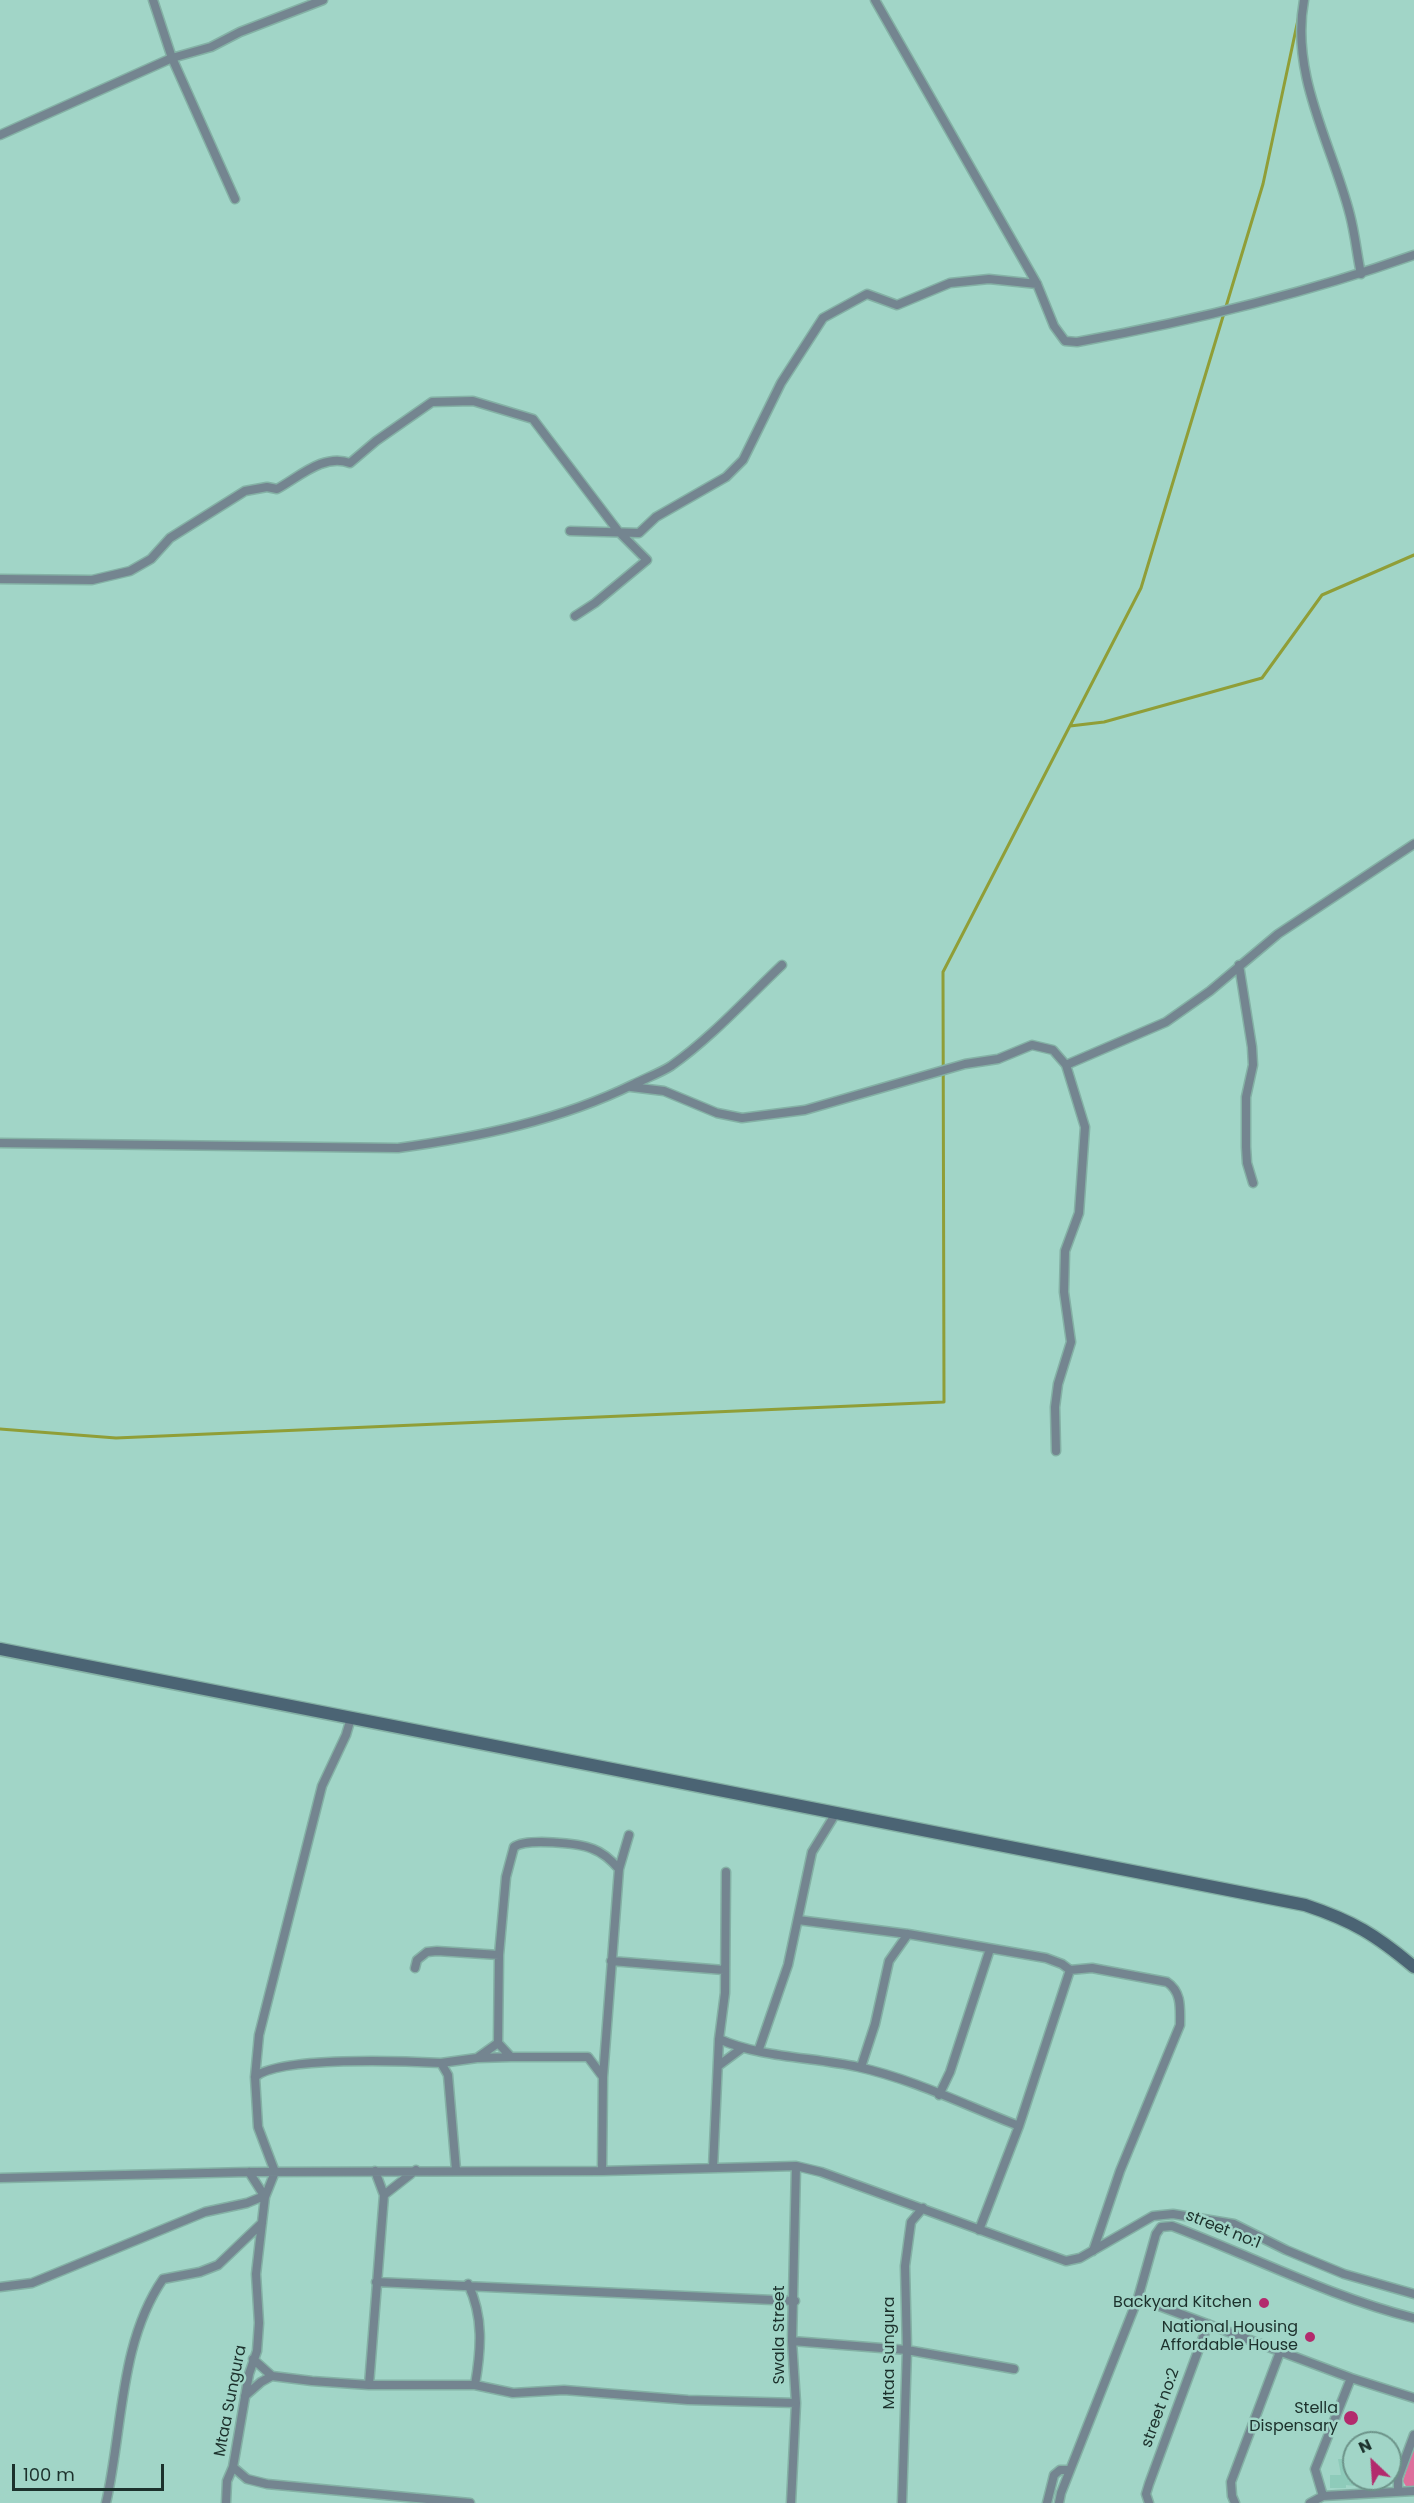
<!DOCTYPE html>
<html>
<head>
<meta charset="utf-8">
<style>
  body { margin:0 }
  #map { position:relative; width:1414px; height:2503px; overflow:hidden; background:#a1d5c7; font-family:Poppins,sans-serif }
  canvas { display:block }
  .north { position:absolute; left:1342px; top:2431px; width:60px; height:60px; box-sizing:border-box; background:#a1d5c7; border:2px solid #6c9389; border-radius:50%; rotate:335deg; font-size:16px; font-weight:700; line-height:24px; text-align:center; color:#1c312c }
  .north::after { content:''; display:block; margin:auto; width:21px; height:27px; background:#b32b6d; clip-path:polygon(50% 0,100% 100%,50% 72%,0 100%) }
  .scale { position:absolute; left:12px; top:2464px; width:152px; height:27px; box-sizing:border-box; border:3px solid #1c312c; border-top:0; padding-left:8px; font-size:18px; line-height:21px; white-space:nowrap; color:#1c312c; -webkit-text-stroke:4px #a1d5c7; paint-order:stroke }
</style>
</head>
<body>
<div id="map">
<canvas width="1414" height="2503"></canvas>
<div class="north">N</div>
<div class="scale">100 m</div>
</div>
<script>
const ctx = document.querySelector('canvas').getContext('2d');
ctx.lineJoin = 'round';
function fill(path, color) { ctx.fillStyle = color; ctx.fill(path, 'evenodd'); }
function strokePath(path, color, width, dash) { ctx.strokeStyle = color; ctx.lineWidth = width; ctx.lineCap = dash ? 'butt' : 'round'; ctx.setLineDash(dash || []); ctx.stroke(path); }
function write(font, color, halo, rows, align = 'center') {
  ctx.font = font + ' Poppins,sans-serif'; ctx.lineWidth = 5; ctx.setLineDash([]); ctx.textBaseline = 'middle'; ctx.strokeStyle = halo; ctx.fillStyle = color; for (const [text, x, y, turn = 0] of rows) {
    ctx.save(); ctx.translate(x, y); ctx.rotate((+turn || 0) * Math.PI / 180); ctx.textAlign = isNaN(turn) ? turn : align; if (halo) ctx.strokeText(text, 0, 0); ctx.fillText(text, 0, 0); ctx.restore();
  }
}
fill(new Path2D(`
  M1338,2459H1354V2479H1364V2487L1346,2485V2488H1330V2475H1341Z`), '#8ecbba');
fill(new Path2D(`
  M1414,2447V2488H1407L1403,2481Z`), '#dd709c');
strokePath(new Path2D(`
  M1070,726L1104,722L1262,678L1322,595L1414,555
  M0,1429L116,1438L944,1402L943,972L1141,588L1263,184L1299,15`), '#909e37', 3);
const street = new Path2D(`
  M153,0L172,58L235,199
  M875,0L1037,284L1054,326L1065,341L1077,342C1192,321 1304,294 1414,255
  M1304,0C1290,76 1332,144 1350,215C1355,234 1357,255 1361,274
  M0,135L172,58L211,47L240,32L323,0
  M570,531L639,533L656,517L726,477L743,460L781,383L823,318L867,294L897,305L950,283L989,279L1037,284
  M0,579L92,580L130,571L151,559L170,538L245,491L267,487L277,489C299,477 324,453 350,463L376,441L432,402L473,401L533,419L618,531L647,560L595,603L575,616
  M1239,965L1252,1047L1253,1065L1246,1097V1147L1247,1163L1253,1183
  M631,1087L664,1091L717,1113L742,1118L805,1110L965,1064L998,1059L1032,1045L1053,1050L1066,1065
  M0,1143L398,1148C479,1137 561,1120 634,1084C646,1078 660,1073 671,1066C712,1037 745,1000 782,965
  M1056,1451L1055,1407L1058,1384L1071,1342L1064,1292L1065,1251L1079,1213L1085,1127L1066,1065L1166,1022L1210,991L1278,934L1414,844
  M351,1718L346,1735L322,1786L259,2035L255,2077L258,2127L275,2172L265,2197L256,2274L259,2323L257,2351L249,2374L233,2467L247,2479L267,2484L470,2503
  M798,1920L908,1934L1046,1958L1062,1964L1070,1970L1019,2126L979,2230
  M611,1961L724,1970
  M415,1968L417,1960L427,1952L437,1951L499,1955
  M1070,1970L1092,1968L1167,1982C1182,1992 1180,2008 1180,2025L1120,2171L1093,2251
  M719,2039C761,2058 813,2057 858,2067C913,2079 967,2106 1019,2126
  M759,2049L788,1965L812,1852L836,1813
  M478,2058L511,2057
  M441,2063L477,2058L498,2043
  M718,2066L741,2049
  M861,2067L875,2024L889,1961L908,1934
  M255,2077C279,2056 405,2061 441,2063L448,2075L456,2170
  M603,2077L619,1869L629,1835
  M939,2095L950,2072L990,1949
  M713,2168L719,2039L725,1993L726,1872
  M602,2171L603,2077L588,2057H511L498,2043L499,1955L506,1877L514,1847C526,1838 579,1843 593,1849C604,1853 612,1861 619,1869
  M249,2172L265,2197
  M0,2178L249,2172L602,2171L796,2166L821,2172L1066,2261L1080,2258L1153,2216L1173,2214L1234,2224L1286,2250L1344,2274L1414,2294
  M384,2195L416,2170
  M376,2282L795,2301
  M468,2284C484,2317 481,2350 475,2385
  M0,2287L32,2283L205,2212L247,2203L264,2196
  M1138,2298L1351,2378L1414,2398
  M792,2341L907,2350L1014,2369
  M253,2359L272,2376L312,2381L369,2385H475L513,2393L564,2390L688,2400L796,2403
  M369,2385L384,2195L375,2171
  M245,2396L261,2382L272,2376
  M1398,2492V2478L1414,2435
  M1323,2496L1315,2469L1351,2378
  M106,2503C123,2429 119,2343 163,2279L200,2272L218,2265L262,2223
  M226,2503L227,2481L233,2467
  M791,2503L796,2403L792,2341L796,2166
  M902,2503L907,2350L905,2266L911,2222L923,2208
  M1047,2503L1054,2475L1060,2470H1070
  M1059,2503L1061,2493L1138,2298L1156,2234L1161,2227L1172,2226C1252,2256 1330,2297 1414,2318
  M1149,2503L1146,2494L1149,2484L1208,2324
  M1235,2503L1232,2496L1231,2482L1280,2352
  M1310,2503L1323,2496L1414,2491`);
const secondary = new Path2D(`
  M0,1649L1305,1905C1353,1921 1376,1935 1414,1967`);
strokePath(street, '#84b1a5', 11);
strokePath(secondary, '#84b1a5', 15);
strokePath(street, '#748590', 8);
strokePath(secondary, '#4b6474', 12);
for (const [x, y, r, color] of [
  [1264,2303,6,"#b32b6d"],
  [1310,2337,6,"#b32b6d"],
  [1351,2418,8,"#b32b6d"]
]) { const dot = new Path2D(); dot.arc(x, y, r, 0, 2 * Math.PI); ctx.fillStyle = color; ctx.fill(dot); strokePath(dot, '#a1d5c7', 2); }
write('16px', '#1c312c', '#a1d5c7', [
  ["street no:1",1223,2230,22],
  ["Swala Street",780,2335,-90],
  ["Mtaa Sungura",890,2353,-90],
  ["Mtaa Sungura",231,2401,-79],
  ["street no:2",1161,2408,-70]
]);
write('16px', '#1c312c', '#a1d5c7', [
  ["Backyard Kitchen",1252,2303],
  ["National Housing",1298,2328],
  ["Affordable House",1298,2346],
  ["Stella",1338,2409],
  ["Dispensary",1338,2427]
], 'right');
</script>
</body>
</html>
